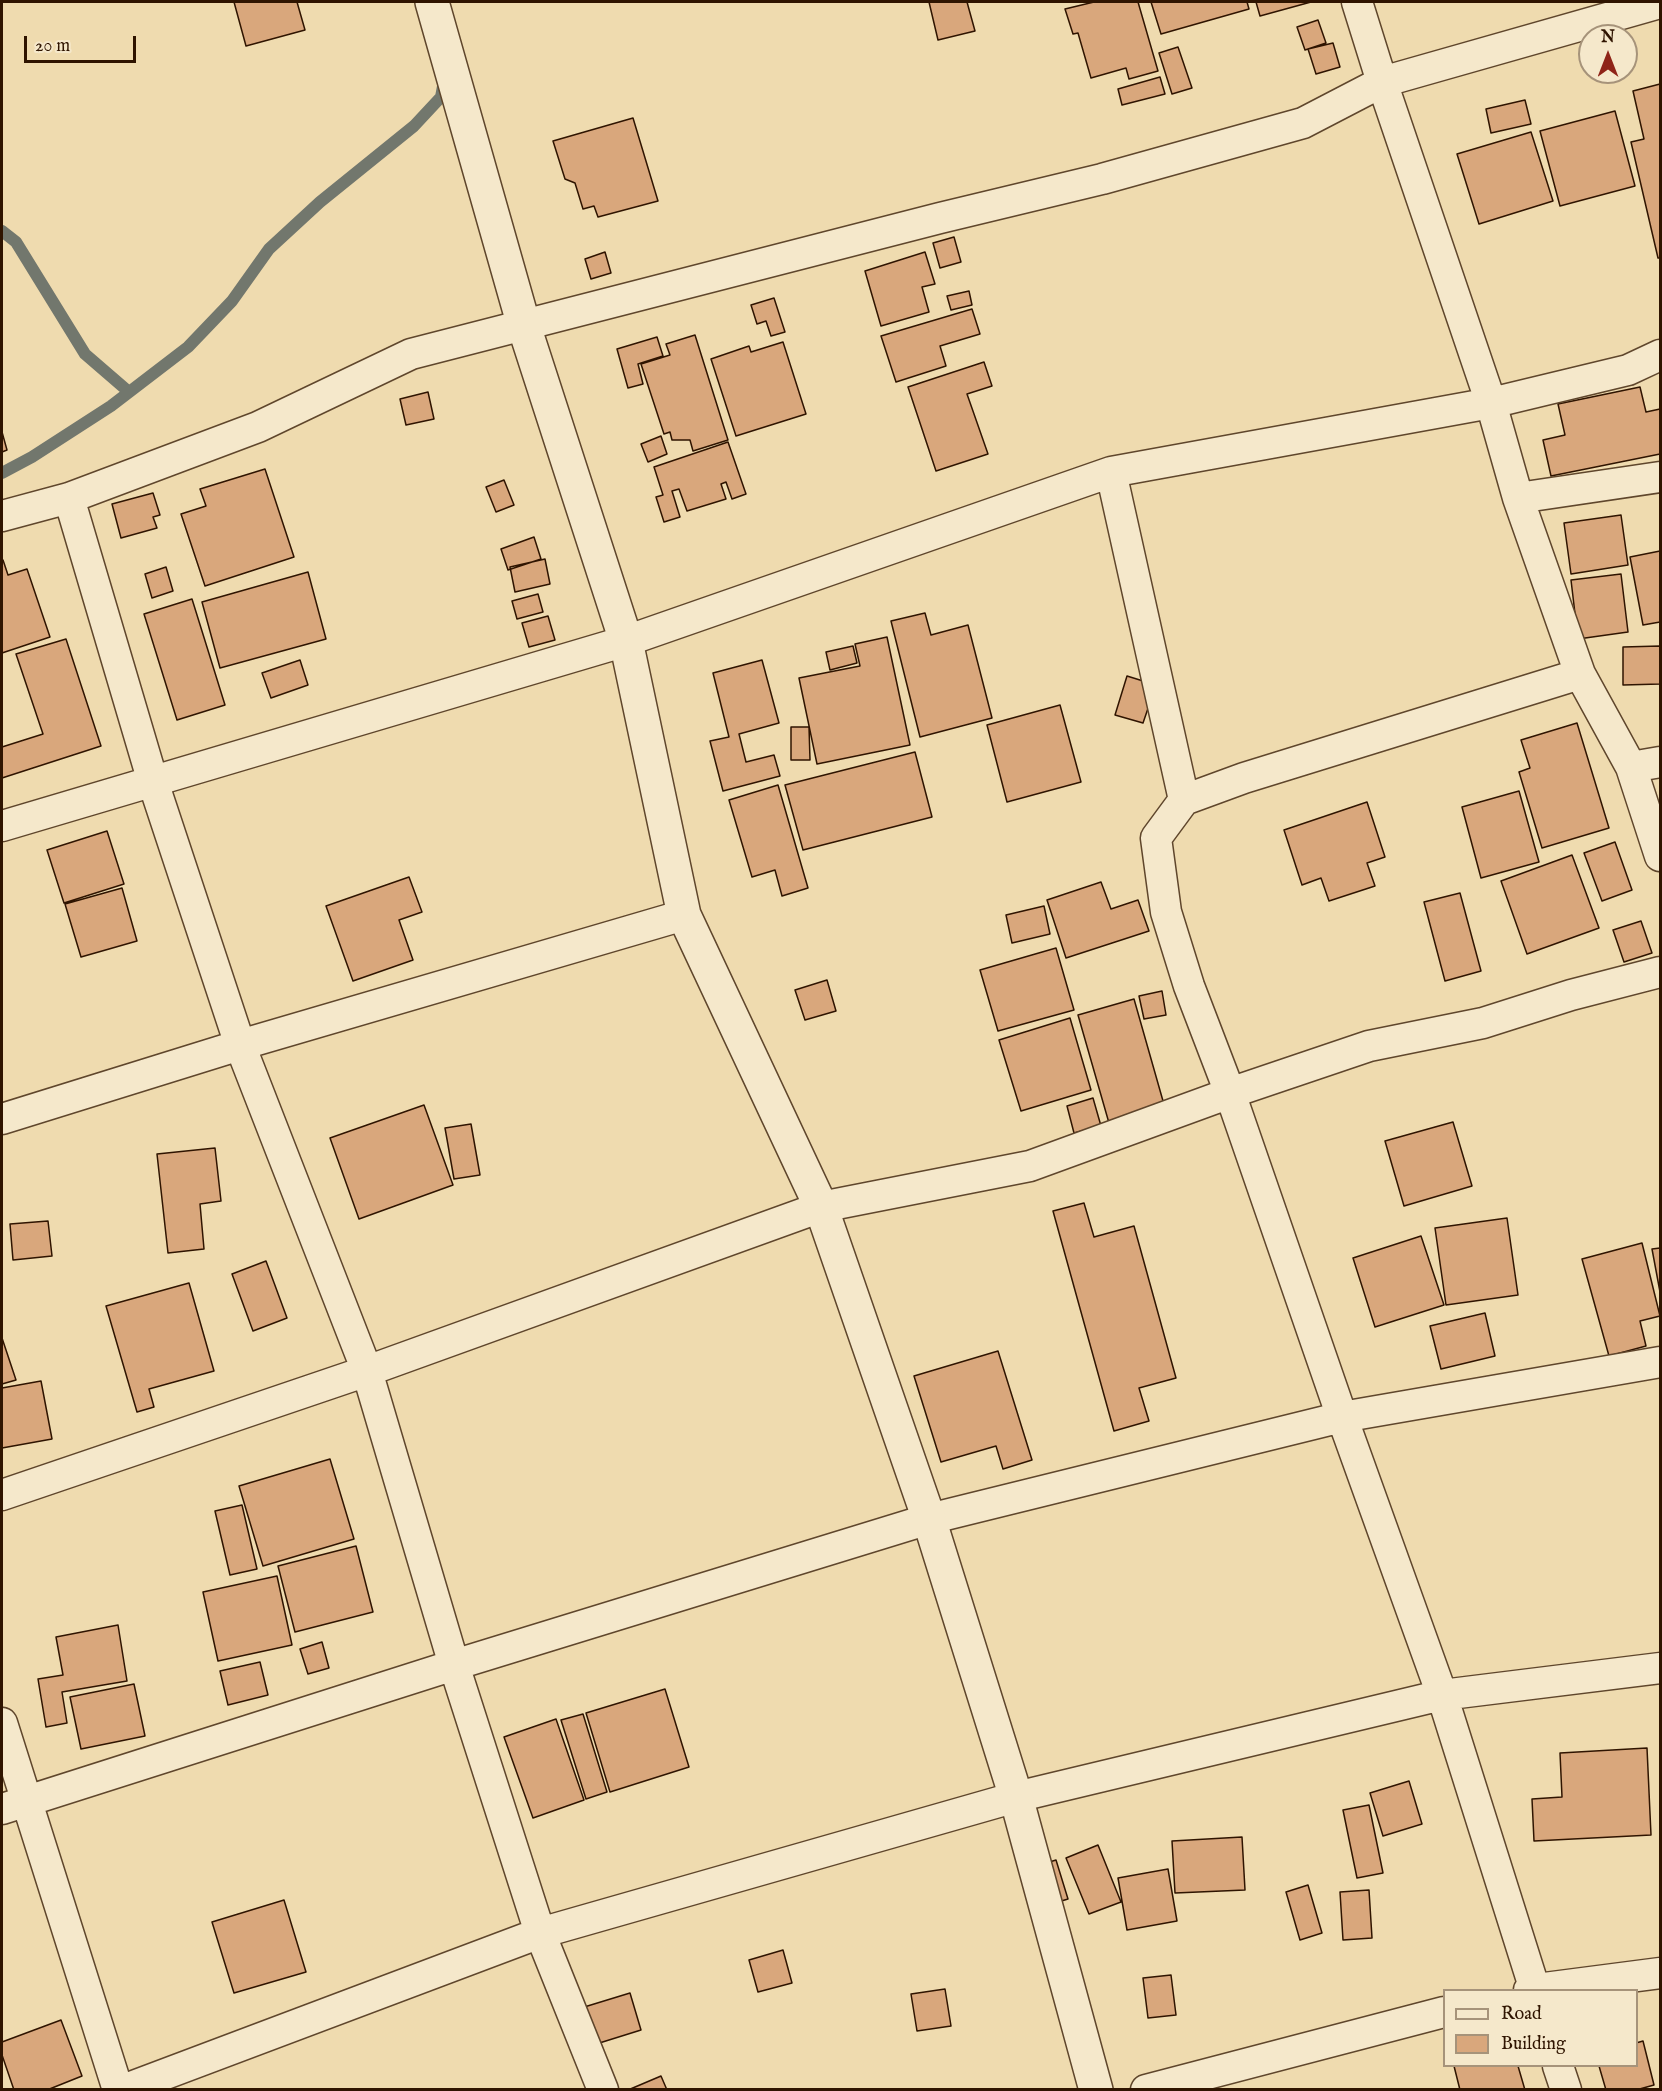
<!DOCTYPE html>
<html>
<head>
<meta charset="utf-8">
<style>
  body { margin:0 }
  #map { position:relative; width:1662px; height:2091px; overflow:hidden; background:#efdbaf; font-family:"IM FELL English",serif }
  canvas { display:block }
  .frame { position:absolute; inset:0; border:3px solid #2f1400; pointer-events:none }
  .legend { position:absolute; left:1443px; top:1989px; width:195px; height:78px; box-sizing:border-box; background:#f5e8cb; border:2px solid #a6937a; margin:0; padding:8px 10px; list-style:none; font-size:18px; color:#2f1400 }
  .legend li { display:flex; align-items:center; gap:12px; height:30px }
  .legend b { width:30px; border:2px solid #a6937a }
  .north { position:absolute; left:1578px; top:24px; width:60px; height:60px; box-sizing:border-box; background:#f5e8cb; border:2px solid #a6937a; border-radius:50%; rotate:0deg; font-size:16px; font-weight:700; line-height:24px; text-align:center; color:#2f1400 }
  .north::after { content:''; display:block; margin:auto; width:21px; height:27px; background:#8f2418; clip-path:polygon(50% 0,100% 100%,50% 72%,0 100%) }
  .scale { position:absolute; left:24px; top:36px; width:112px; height:27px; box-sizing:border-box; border:3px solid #2f1400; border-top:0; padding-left:8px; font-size:18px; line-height:21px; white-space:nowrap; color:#2f1400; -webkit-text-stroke:4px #f5e8cb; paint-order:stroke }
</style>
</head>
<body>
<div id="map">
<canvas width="1662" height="2091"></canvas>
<div class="frame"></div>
<ul class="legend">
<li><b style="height:8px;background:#f5e8cb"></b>Road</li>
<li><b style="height:16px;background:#d9a77c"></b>Building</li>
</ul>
<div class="north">N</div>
<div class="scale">20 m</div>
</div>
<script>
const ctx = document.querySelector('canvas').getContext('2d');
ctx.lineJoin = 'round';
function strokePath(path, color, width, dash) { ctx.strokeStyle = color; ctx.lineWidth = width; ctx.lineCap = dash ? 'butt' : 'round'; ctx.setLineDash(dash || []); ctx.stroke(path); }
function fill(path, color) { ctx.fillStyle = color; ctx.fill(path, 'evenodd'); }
strokePath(new Path2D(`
  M2,231L16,242L85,354L129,392
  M2,473L32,457L111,406L188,347L232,301L269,249L320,202L414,126L441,97L444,81`), '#72776d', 12);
const building = new Path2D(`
  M234,2H297L305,30L246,46Z
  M929,2H967L975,31L938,40Z
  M1094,2H1138L1158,71L1129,79L1126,68L1091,78L1078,33L1073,34L1065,9Z
  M1151,2H1247L1249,9L1161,34Z
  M1256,2H1311L1260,16Z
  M1318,20L1326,43L1305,50L1297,27Z
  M1333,43L1340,67L1316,74L1308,49Z
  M1178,47L1192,88L1172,94L1159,53Z
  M1160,77L1165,94L1122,105L1118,89Z
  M1660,84V258H1658L1631,142L1644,139L1633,91Z
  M1525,100L1531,124L1491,133L1486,109Z
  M1615,111L1635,186L1560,206L1540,131Z
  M633,118L658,201L598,217L594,206L583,209L575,183L565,179L553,141Z
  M1531,132L1553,201L1479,224L1457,154Z
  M954,237L961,262L940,268L933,243Z
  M605,252L611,273L591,279L585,259Z
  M925,252L935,284L922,287L929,312L881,326L865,271Z
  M969,291L972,305L951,310L947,296Z
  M774,298L785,332L771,336L766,321L757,324L751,305Z
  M972,309L980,334L940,346L946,366L896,382L881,336Z
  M695,335L728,440L693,451L690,440H672L670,432L664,434L641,364L670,355L666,344Z
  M657,337L663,356L638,364L643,384L628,388L617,349Z
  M783,342L806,414L736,436L711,359L749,346L751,352Z
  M984,362L992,386L967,394L988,454L936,471L908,387Z
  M1640,387L1646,412L1660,409V454L1551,476L1543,440L1565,435L1558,404Z
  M428,392L434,419L406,425L400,399Z
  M2,432L7,450L2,452Z
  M661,436L667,454L648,462L641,444Z
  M728,442L746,494L732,499L726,482L721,484L726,499L687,511L679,489L672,491L680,517L664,522L656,497L663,495L654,467Z
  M265,469L294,557L205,586L181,514L206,506L200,489Z
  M504,480L514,505L496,512L486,487Z
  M153,493L160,515L153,517L157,528L121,538L112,504Z
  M1621,515L1628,565L1571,574L1564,523Z
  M534,537L541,559L508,570L501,549Z
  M1660,551V622L1643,625L1630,557Z
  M545,559L550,584L515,592L510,567Z
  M3,560L8,575L27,569L50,637L2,653V561Z
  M166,567L173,591L152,598L145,574Z
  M308,572L326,639L220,668L202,602Z
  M1621,574L1628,632L1578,639L1571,580Z
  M538,594L543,612L517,619L512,601Z
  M192,599L225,705L177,720L144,614Z
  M925,613L931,635L968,625L992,718L920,737L891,621Z
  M548,616L555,640L529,647L522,623Z
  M887,637L910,745L817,764L799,678L860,666L855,644Z
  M66,639L101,746L2,778V747L43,734L16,654Z
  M853,646L857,663L830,670L826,652Z
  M1660,646V684L1623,685V647Z
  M300,660L308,685L271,698L262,673Z
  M762,660L779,723L739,734L746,762L774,755L780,776L723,791L710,741L729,737L713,673Z
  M1127,676L1156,685L1143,723L1115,715Z
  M1060,705L1081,782L1007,802L987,725Z
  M1577,723L1609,828L1542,848L1519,772L1530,768L1521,740Z
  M791,727H809L810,760H791Z
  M915,752L932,817L803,850L785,785Z
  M778,785L808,888L782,896L775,870L752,877L729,800Z
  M1519,791L1539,862L1481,878L1462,807Z
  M1367,802L1385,857L1367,863L1375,886L1329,901L1321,878L1302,885L1284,830Z
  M107,831L124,884L64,903L47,850Z
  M1615,842L1632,890L1602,901L1584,853Z
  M1572,855L1599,928L1527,954L1501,881Z
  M409,877L422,912L399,920L413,960L353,981L326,906Z
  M1101,882L1111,909L1138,900L1149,931L1066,958L1047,900Z
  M122,888L137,941L81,957L65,904Z
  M1460,893L1481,971L1445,981L1424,902Z
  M1044,906L1050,934L1012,943L1006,915Z
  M1641,921L1652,953L1624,962L1613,930Z
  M1056,948L1074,1010L998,1031L980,970Z
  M827,980L836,1011L805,1020L795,990Z
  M1162,991L1166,1015L1144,1019L1139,996Z
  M1134,999L1165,1108L1109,1123L1078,1015Z
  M1070,1018L1091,1090L1021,1111L999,1040Z
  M1093,1098L1101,1126L1074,1133L1067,1106Z
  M424,1105L453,1185L359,1219L330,1138Z
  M1453,1122L1472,1186L1404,1206L1385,1141Z
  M471,1124L480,1175L454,1179L445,1128Z
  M215,1148L221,1201L200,1204L204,1249L168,1253L157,1154Z
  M1084,1203L1094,1237L1134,1226L1176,1378L1139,1388L1149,1421L1114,1431L1053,1211Z
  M1507,1218L1518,1295L1446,1305L1435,1228Z
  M48,1221L52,1256L13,1260L10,1224Z
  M1421,1236L1444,1305L1375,1327L1353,1258Z
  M1642,1243L1660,1316L1640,1321L1646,1346L1609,1356L1582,1259Z
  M1660,1248V1292L1652,1249Z
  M266,1261L287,1318L253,1331L232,1274Z
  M189,1283L214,1371L149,1389L154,1407L137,1412L106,1306Z
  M1485,1313L1495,1356L1441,1369L1430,1326Z
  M2,1338L16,1380L2,1384Z
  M998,1351L1032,1460L1003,1469L996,1446L941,1462L914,1376Z
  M41,1381L52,1439L2,1448V1388Z
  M330,1459L354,1539L263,1566L239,1486Z
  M242,1505L257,1569L230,1575L215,1511Z
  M356,1546L373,1612L295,1632L278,1566Z
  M277,1576L292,1645L218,1661L203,1592Z
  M118,1625L127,1681L62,1692L67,1723L46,1727L38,1679L63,1675L56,1637Z
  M322,1642L329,1668L308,1674L300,1649Z
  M260,1662L268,1695L228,1705L220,1671Z
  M134,1684L145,1736L81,1749L70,1697Z
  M665,1689L689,1767L610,1792L586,1713Z
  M583,1714L607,1792L586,1799L561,1720Z
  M556,1719L584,1800L533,1818L504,1737Z
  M1647,1748L1651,1835L1534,1841L1532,1799L1562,1797L1560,1753Z
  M1409,1781L1422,1824L1383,1836L1370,1793Z
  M1369,1805L1383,1873L1357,1878L1343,1810Z
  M1242,1837L1245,1890L1175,1893L1172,1841Z
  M1098,1845L1121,1902L1089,1914L1066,1858Z
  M1056,1860L1068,1899L1045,1906L1033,1867Z
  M1168,1869L1177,1921L1127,1930L1118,1878Z
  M1308,1885L1322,1933L1300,1940L1286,1892Z
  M1369,1890L1372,1938L1343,1940L1340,1892Z
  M284,1900L306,1972L234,1993L212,1922Z
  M783,1950L792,1983L758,1992L749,1960Z
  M1171,1975L1176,2015L1148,2018L1143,1978Z
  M945,1989L951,2026L917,2031L911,1994Z
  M630,1993L641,2030L593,2045L581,2008Z
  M61,2020L82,2076L47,2090H14L2,2055V2042Z
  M1643,2041L1654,2085L1636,2090H1606L1599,2066H1636V2043Z
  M1454,2066H1518L1525,2090H1460Z
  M661,2076L667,2090H628Z`);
fill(building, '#d9a77c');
strokePath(building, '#2f1400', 1.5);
const minor = new Path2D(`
  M1357,2L1382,82L1491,403L1518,498L1580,674L1244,778L1184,800L1156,838L1166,912L1189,986L1230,1093L1342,1417L1442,1695L1535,1990
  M1111,472L1491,403L1628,370L1660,355
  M69,498L153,782L240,1045L367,1371L454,1665L540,1933L603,2090
  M1518,498L1660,477
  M2,516L69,498L258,427L411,354L940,218L1102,179L1303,123L1382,82L1660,3
  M1580,674L1631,767L1660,856
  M1631,767L1660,762
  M2,826L626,641L1111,472L1184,800
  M2,1119L240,1045L684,915
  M2,1495L367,1371L821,1207L1030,1166L1230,1093L1369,1046L1483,1023L1571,995L1660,972
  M2,1723L118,2090
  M2,1809L454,1665L929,1519L1342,1417L1660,1362
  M1529,1990L1660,1973
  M1558,2066L1566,2090
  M123,2090L540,1933L1016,1797L1442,1695L1660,1668
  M1146,2090L1444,2012`);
const tertiary = new Path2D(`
  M432,2L524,326L626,641L684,915L821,1207L929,1519L1016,1797L1096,2090`);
strokePath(minor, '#5f462c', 33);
strokePath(tertiary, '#5f462c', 36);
strokePath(minor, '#f5e8cb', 30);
strokePath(tertiary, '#f5e8cb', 33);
</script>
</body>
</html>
